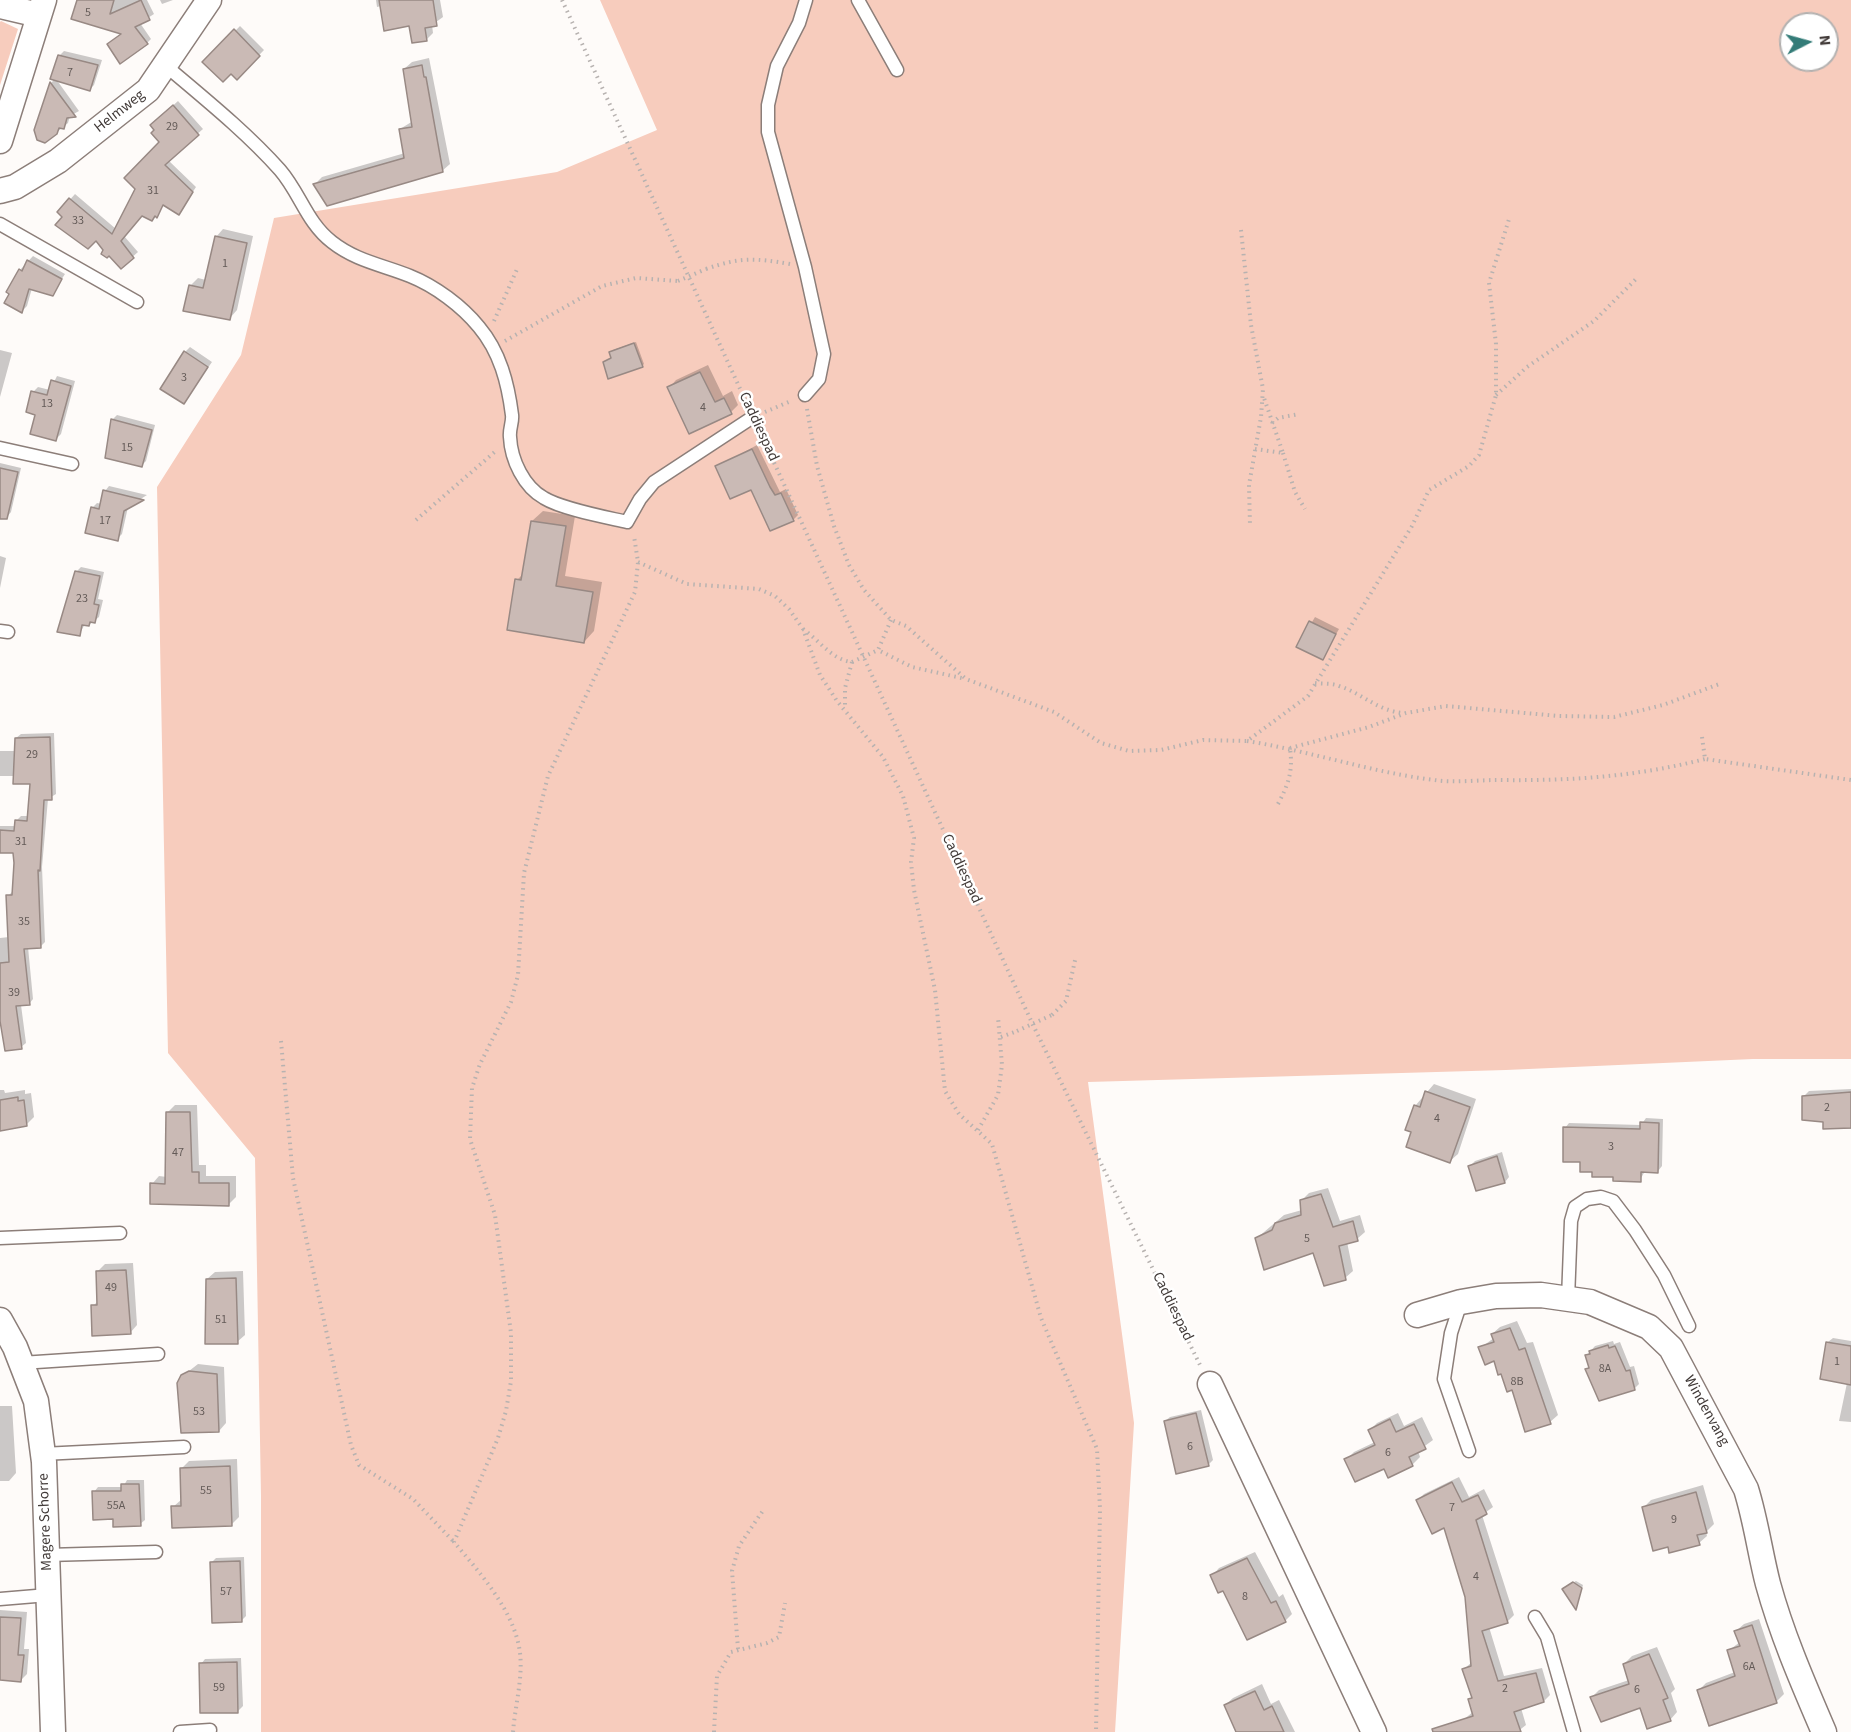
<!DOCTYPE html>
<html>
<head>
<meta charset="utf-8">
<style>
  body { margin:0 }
  #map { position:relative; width:1851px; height:1732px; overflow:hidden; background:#fefbf9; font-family:"Source Sans 3",sans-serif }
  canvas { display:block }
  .north { position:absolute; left:1779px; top:12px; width:60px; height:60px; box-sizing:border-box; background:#fff; border:2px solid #b3b1b0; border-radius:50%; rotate:84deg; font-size:16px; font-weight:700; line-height:24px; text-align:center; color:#423b39 }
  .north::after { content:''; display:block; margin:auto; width:21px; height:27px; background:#347c78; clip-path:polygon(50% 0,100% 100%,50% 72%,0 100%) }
</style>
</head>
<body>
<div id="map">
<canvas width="1851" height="1732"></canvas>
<div class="north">N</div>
</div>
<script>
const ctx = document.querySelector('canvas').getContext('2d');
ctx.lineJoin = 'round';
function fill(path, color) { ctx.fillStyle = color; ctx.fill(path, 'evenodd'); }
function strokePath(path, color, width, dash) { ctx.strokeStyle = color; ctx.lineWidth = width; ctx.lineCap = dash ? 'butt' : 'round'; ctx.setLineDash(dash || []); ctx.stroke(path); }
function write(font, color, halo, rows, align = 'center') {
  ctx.font = font + ' "Source Sans 3",sans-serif'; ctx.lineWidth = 5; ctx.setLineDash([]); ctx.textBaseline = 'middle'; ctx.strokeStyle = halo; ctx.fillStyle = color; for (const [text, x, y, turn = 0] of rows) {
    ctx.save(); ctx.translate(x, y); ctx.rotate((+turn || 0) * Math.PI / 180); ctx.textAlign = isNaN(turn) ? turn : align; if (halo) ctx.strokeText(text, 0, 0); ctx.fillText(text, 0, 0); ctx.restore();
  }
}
fill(new Path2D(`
  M600,0H1851V1059H1753L1506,1070L1088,1082L1134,1423L1115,1732H261V1496L255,1158L168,1053L157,487L241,355L274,218L557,172L657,130ZM1791,24H1827V60H1791Z
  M1,21L18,29L0,85V22Z`), '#f7ccbd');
fill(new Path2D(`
  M78,0H147L154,14L140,23L151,39L147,43L122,33Z
  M160,0H173L162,4Z
  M376,0H440L443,17L432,25L433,33L426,40L410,25L381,6L377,7Z
  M240,26L264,50L237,78L231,72L205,62Z
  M64,51L102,60L94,85L89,90L56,79L79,111L70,116L68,123L56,133L36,130L51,83L55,79L59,56Z
  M429,58L450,164L442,171L315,184L322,177L405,153L400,129L413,121L404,69L412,62Z
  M178,101L203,129L168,160L196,187L179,213L165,204L152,219L143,214L124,236L138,252L121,267L96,239L59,212L75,194L116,229L161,142L156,121Z
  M223,229L253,236L237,310L230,318L190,286L198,278L206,280L216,237Z
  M33,256L65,274L52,294L32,288L27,306L22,311L11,293L20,270Z
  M636,342L644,364L642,366L604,362L613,357V350Z
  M190,347L212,362L184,402L185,352Z
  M0,350L12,353L0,397Z
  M708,365L723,396L732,391L738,405L731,412L669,388L676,380Z
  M57,376L75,381L61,434L56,439L36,414L33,392L38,387L50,390Z
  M117,415L155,425L146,461L141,466L107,457L113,419Z
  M757,445L780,492L786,489L798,515L793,520L752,488L717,467Z
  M0,463L21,468L11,512L7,517L0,515Z
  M109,486L147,495L128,507L122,534L117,539L92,508L97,503L102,504L105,491Z
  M543,511L575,516L565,576L602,582L594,631L584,642L517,580L524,573L532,521Z
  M0,556L6,558L0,588Z
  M81,567L104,572L98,599L103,600L99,617L89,625L85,624L79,635L76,572Z
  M1315,617L1339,629L1323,658L1298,646Z
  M54,733L56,794L48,799L42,867L45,942L40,947H28L33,999L29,1004L21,1005L26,1043L21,1047L0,1020V938L9,937L8,896L13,891L14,852L0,851V826H16V821L21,816H29L32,782L14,776H0V751H15L16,738L21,734Z
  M1434,1084L1476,1099L1458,1154L1450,1161L1413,1131L1415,1106Z
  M1851,1089V1129L1825,1127V1121L1804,1096L1809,1091Z
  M0,1090H4L5,1093L25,1090V1094L31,1093L34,1117L26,1125L0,1128Z
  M175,1105H197L199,1165H206V1176H236V1197L228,1205L152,1184L159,1176L167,1177V1113Z
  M1646,1118L1663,1119L1662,1166L1658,1171H1645L1640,1180L1594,1170L1582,1161L1565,1128L1569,1123L1641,1125Z
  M1502,1152L1509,1177L1505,1182L1470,1166L1475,1161Z
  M1328,1188L1340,1221L1360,1215L1365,1232L1357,1239L1347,1242L1353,1271L1345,1278L1314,1251L1257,1238L1284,1215L1302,1210L1301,1201L1309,1193Z
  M133,1263L137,1325L130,1333L93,1306L98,1301L97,1272L105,1264Z
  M243,1271L245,1335L237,1342L207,1279L215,1272Z
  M1517,1321L1527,1343L1533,1342L1558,1415L1550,1422L1513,1388L1495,1359L1480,1348L1494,1338L1492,1334L1500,1327Z
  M1833,1338L1851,1341V1422L1839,1421L1847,1383L1828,1342Z
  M1613,1341L1614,1344L1620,1342L1630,1367L1634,1366L1639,1384L1635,1388L1600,1399L1587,1369L1590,1366L1587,1355L1595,1346Z
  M198,1364L224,1367L226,1423L219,1431L180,1378Z
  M0,1406H12L16,1473L9,1481H0Z
  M1201,1410L1213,1460L1208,1465L1165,1421L1170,1417Z
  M1398,1413L1404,1426L1422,1417L1433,1440L1418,1451L1420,1457L1413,1464L1389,1476L1384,1467L1346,1460L1354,1452L1375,1442L1370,1430L1377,1423Z
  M237,1459L239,1517L231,1525L173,1507L182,1499V1468L189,1461Z
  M1459,1477L1469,1497L1484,1489L1493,1507L1482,1515L1514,1615L1507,1622L1489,1627L1504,1676L1542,1668L1550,1695L1544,1701L1521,1708L1526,1725L1517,1732H1467L1463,1720L1473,1712L1470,1699L1473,1696L1464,1669L1472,1662L1467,1597L1445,1526L1418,1500L1424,1494Z
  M127,1480H144L145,1520L140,1524L114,1518L94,1492L98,1487H123Z
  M1703,1485L1714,1524L1706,1532L1707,1536L1699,1543L1669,1545L1644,1507L1651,1500Z
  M1255,1552L1279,1597L1283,1594L1292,1614L1285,1621L1224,1589L1212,1576L1219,1568Z
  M244,1557L246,1616L241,1621L212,1562L216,1558Z
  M1576,1581L1583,1585L1576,1608L1565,1587Z
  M0,1610L27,1612L24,1649H29L27,1674L21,1680L0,1679Z
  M1759,1619L1784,1694L1776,1702L1699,1690L1706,1683L1735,1672L1728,1651L1740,1642L1736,1631L1744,1624Z
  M1657,1647L1675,1689L1671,1693L1677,1712L1670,1720L1641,1706L1601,1720L1591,1698L1599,1690L1629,1680L1624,1664L1632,1656Z
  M241,1658L243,1706L238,1711L201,1664L205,1659Z
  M1262,1684L1271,1704L1279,1700L1295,1732H1238L1225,1705L1233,1698Z`), '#0003');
const building = new Path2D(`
  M77,0H114L110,14L141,0L150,20L135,27L148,44L120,64L107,44L121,34L71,19Z
  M379,0H433L437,26L425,28L427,41L412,43L409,26L384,31Z
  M234,29L260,56L237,80L231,74L223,82L202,62Z
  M58,55L98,65L90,91L50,79Z
  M422,65L424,77H426L443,172L327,206L313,184L404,158L399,129L412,127L403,69Z
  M50,82L76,117L67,118L64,129L59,128L57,134L45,143L37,140L34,130Z
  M173,105L199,135L165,165L193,192L179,215L163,205L157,218L155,216L152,221L142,216L121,241L134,258L121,269L109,256L107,258L101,254L103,250L96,241L88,249L55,225L62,217L57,212L69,198L112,234L135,189L124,178L159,142L151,133L154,130L150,125Z
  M215,236L247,243L230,320L183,311L189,285L203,288Z
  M27,260L62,279L53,296L29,289L22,313L4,303L9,294L6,292L19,269L22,271Z
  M634,343L643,367L608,379L603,362L611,358L609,352Z
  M184,351L208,367L184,404L160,389Z
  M700,372L715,402L724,398L732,414L689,434L667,387Z
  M51,380L71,386L56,441L30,434L35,415L26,412L31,391L47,395Z
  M111,419L152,430L142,467L105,458Z
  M752,449L770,487L775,495L781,493L794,521L770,531L751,490L730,499L715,466Z
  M0,468L18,472L7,519H0Z
  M103,490L144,500L124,511L118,541L85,533L91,507L99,509Z
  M531,521L566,526L556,586L593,592L584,643L507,630L515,579L521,580Z
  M75,571L100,576L94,604L99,605L95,623L90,622L89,626L82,625L80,636L57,632Z
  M1309,621L1336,634L1323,660L1296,647Z
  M50,737L52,800H44L40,871L38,870L41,948L24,949L30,1005L16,1006L22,1049L5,1051L0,1021V963L9,962L6,895H12L14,863L13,853H0V830L14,831L15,820L27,821L30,784H13L15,738Z
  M1425,1091L1470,1107L1450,1163L1406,1147L1411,1132L1405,1130L1414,1105L1420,1107Z
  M1851,1092V1128L1823,1129V1122L1802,1120V1096Z
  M18,1097V1101L24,1100L27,1126L0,1131V1100Z
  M166,1112H190L192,1172H199V1183H229V1206L150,1204V1183L165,1184Z
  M1640,1122L1659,1123L1658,1173L1641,1172V1182L1613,1181V1177H1592V1172H1580V1162H1563V1127L1640,1129Z
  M1497,1156L1505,1183L1476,1191L1468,1166Z
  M1321,1194L1333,1227L1353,1221L1358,1241L1339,1246L1346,1280L1324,1286L1313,1253L1264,1270L1255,1238L1272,1230L1275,1223L1301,1215L1300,1200Z
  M126,1270L131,1334L92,1336L91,1305H97L96,1271Z
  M236,1278L238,1344H205L206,1279Z
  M1510,1328L1519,1350L1525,1348L1551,1424L1525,1432L1512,1390L1507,1392L1501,1374L1498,1375L1494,1361L1485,1365L1478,1347L1494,1342L1491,1334Z
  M1826,1342L1851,1346V1385L1820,1379Z
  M1608,1345L1609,1348L1615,1346L1626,1371L1630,1370L1635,1390L1599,1401L1585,1369L1589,1368L1585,1355L1590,1354L1589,1351Z
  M189,1371L217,1374L219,1432L181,1433L177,1383L181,1375Z
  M1196,1413L1209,1466L1176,1474L1164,1421Z
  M1390,1419L1396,1432L1414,1424L1426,1449L1409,1457L1413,1466L1388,1478L1384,1469L1355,1482L1344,1459L1375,1445L1368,1430Z
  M230,1466L232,1526L172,1528L171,1506H181L180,1468Z
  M1452,1482L1462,1502L1478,1495L1487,1514L1476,1520L1508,1623L1482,1631L1498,1681L1536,1673L1544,1702L1514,1712L1521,1732H1433L1432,1729L1473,1716L1468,1699L1472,1698L1462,1669L1471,1666L1465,1597L1444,1528L1432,1534L1416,1500Z
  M121,1484H139L141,1526L113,1527V1519L93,1520L92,1491H121Z
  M1696,1492L1707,1533L1697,1535L1700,1545L1669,1553L1668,1547L1653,1551L1642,1507Z
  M1247,1558L1271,1603L1276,1601L1286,1622L1247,1640L1223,1591L1218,1593L1210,1575Z
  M240,1561L242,1622L212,1623L210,1562Z
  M1573,1582L1582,1588L1576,1610L1562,1589Z
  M0,1617L21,1618L18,1655H24L21,1682L0,1680Z
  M1752,1625L1777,1703L1709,1726L1697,1690L1735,1676L1727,1650L1740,1646L1734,1631Z
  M1649,1654L1668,1698L1663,1700L1671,1721L1647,1729L1640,1708L1601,1722L1590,1697L1629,1684L1623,1664Z
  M237,1662L238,1713H200L199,1663Z
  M1255,1691L1264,1710L1272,1706L1284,1732H1236L1224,1705Z`);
fill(building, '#cabab5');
strokePath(building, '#988984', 1.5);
const lane = new Path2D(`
  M858,0L897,70
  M166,66C205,99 246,132 280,170C300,193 307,223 332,242C356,261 383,265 410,276C435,286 462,306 479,327C500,352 508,383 512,415C513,422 509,429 510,437C511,460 524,487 544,498C562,509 605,517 627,522L640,499L654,482L753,417
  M0,224L137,302
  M805,395L819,379L824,354L805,267L768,132V105L777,66L799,23L806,0
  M0,448L72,464
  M0,631L8,632
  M0,1238L120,1233
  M1568,1299L1571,1221L1575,1207L1587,1199L1601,1197L1613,1201L1635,1230L1664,1275L1689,1326
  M1461,1302L1451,1333L1444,1379L1469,1451
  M21,1363L158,1354
  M42,1454L184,1447
  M47,1555L156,1552
  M0,1599L48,1595
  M1535,1617L1547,1637L1574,1732
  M180,1732L210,1730`);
const street = new Path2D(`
  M0,6L39,15
  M0,141L44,0
  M0,191L15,187L58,161L148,90L209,0
  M1417,1315L1461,1302L1496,1296L1541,1295L1590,1302L1649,1327L1671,1348L1746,1489C1756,1521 1760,1553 1768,1584C1782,1635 1803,1683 1824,1732
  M0,1320L15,1347L36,1401L44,1462L53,1732
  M1210,1384L1374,1732`);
strokePath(lane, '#8c7e79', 15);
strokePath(street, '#8c7e79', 27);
strokePath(new Path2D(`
  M562,0L747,404
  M1241,230L1251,325L1263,389L1261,417L1249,485L1250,525
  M706,269C740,257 755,258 790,264
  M494,321L518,267
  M505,341L602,286L636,278L678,281
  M1496,395L1527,367L1594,321L1636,279
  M807,409L817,466L834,526L849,565L864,590L891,620L906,626L966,679L1054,712L1101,743L1129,751L1161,750L1203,740L1247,741L1308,696L1412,526L1429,490L1469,466L1479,455L1496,395V344L1489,283L1510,216
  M765,412L791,401
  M1272,423L1278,418L1299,414
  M759,430L1033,1025L1201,1367
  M1255,449L1283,453L1264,398
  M1283,453L1295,492L1305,509
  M416,520L497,450
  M638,562L687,584L759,589L775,596L789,609L803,629L820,675L837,701L883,757L903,796L914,838L911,862L914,890L935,990L945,1091L959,1114L992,1144L1041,1318L1097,1449L1100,1509L1096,1732
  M891,620L878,650L912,667L966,679
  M803,629C819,640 832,660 852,662L845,688V709
  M1315,683C1323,684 1332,683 1339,686C1364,694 1377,711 1404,713
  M1702,737L1705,759L1851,780
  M1247,741C1310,751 1370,772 1434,780C1454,783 1477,780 1498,780C1569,781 1635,777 1705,759
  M1290,748L1369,727L1406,713L1446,706L1559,716L1614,717L1663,705L1722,683
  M1278,804C1289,783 1293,771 1290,748
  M1052,1015L1066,1001L1076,956
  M1001,1037L1017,1031
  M281,1041L293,1178L351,1445L359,1465L413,1499L454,1542
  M978,1130L998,1095L1002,1065L998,1017
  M738,1649L732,1571L739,1546L764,1509
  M513,1732C515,1706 523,1678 520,1653C515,1611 479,1572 454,1542L498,1438L506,1411L511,1381V1333L495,1215L470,1139L472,1088L480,1064L511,1002L518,975L524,873L548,776L635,592L638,562L634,536
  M714,1732L717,1676L731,1652L767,1643L779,1637L785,1603`), '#b7b2b0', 4, [1.5, 4.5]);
strokePath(lane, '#fff', 12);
strokePath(street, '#fff', 24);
strokePath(new Path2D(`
  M678,281L706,269
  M852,662L878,650
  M1017,1031L1052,1015`), '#b7b2b0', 4, [1.5, 4.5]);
write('12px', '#645b58', null, [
  ["5",88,13],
  ["7",70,73],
  ["29",172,127],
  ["31",153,191],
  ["33",78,221],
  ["1",225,264],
  ["3",184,378],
  ["13",47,404],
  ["4",703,408],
  ["15",127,448],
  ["17",105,521],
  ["23",82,599],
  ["29",32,755],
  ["31",21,842],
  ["35",24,922],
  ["39",14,993],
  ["2",1827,1108],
  ["4",1437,1119],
  ["3",1611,1147],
  ["47",178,1153],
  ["5",1307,1239],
  ["49",111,1288],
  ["51",221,1320],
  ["1",1837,1362],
  ["8A",1605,1369],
  ["8B",1517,1382],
  ["53",199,1412],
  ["6",1190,1447],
  ["6",1388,1453],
  ["55",206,1491],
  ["55A",116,1506],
  ["7",1452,1508],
  ["9",1674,1520],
  ["4",1476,1577],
  ["57",226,1592],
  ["8",1245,1597],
  ["6A",1749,1667],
  ["59",219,1688],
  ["2",1505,1689],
  ["6",1637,1690]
]);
write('15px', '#423b39', '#fff', [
  ["Helmweg",120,112,-38],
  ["Caddiespad",758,427,65],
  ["Caddiespad",961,869,65],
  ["Caddiespad",1172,1307,64],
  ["Windenvang",1706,1411,61],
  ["Magere Schorre",46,1522,-92]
]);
</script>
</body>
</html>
